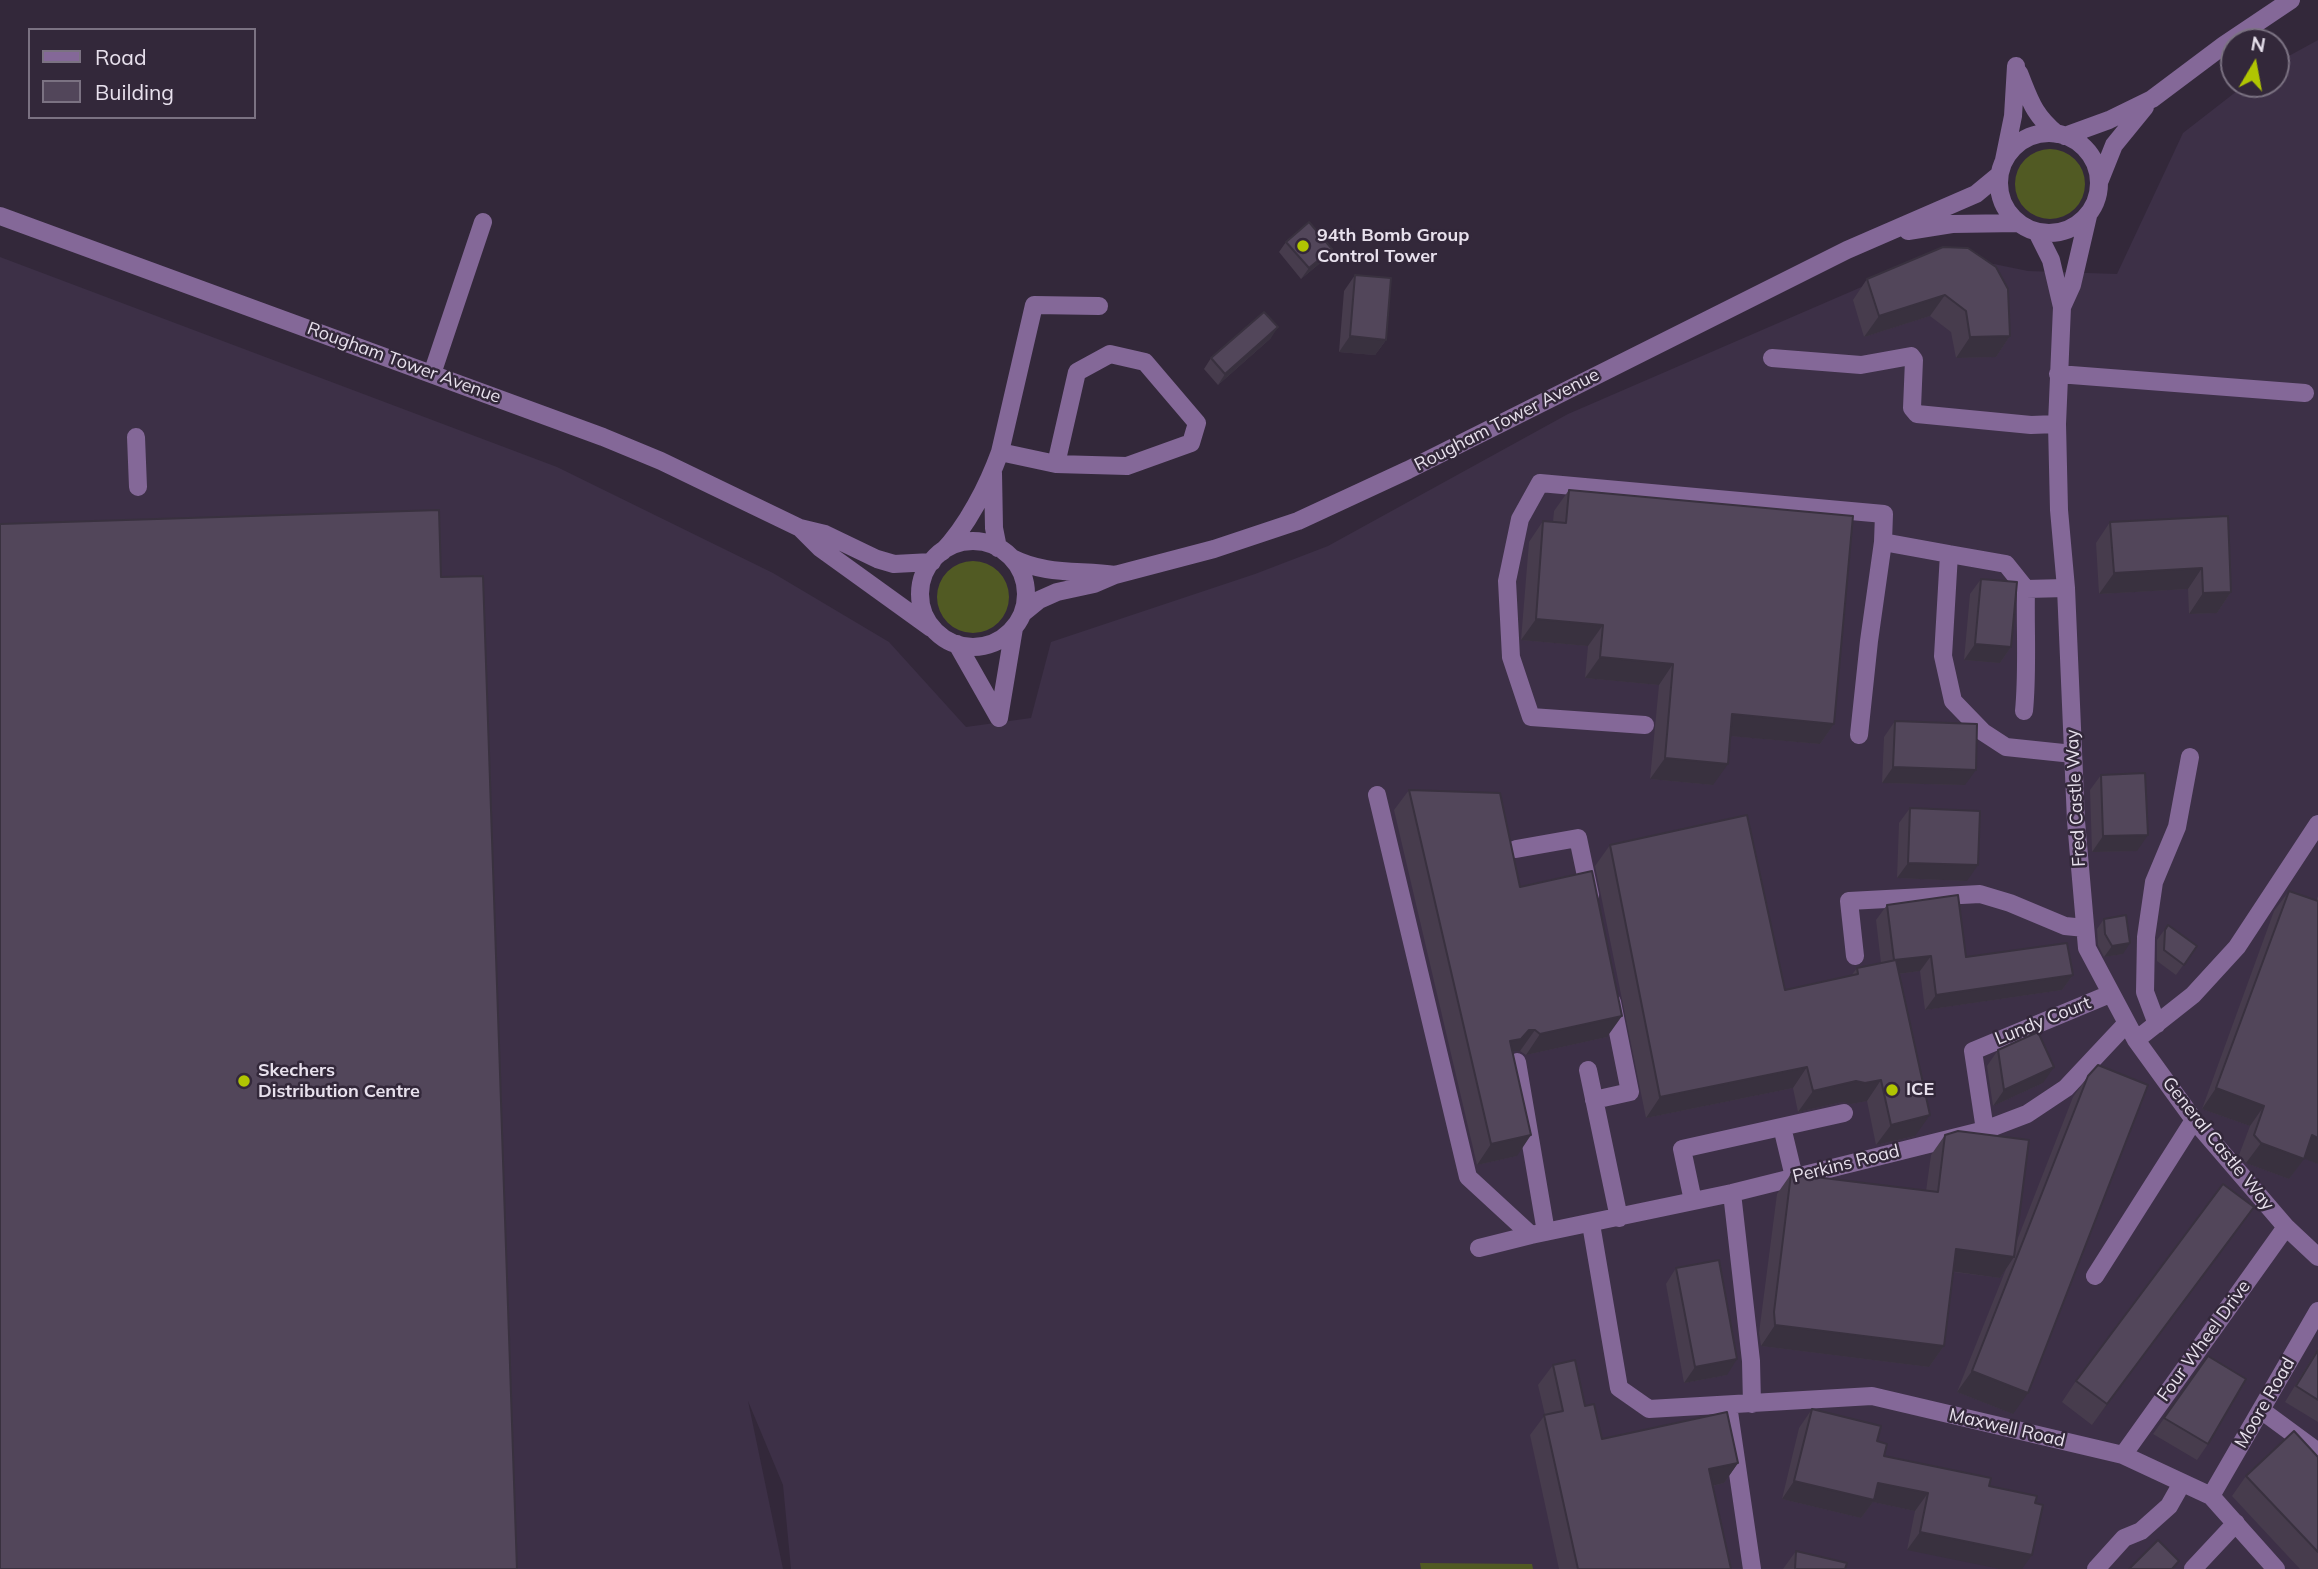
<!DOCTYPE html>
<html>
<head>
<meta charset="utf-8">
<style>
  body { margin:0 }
  #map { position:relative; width:2318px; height:1569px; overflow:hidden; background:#33283a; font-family:Mulish,sans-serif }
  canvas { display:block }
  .legend { position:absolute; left:28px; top:28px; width:228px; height:91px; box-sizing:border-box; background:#33283a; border:2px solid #7b7282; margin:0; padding:9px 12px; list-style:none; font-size:21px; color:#e8e1ed }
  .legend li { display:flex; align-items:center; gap:14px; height:35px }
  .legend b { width:35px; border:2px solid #7b7282 }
  .north { position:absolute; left:2220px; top:28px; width:70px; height:70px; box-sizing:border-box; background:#33283a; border:2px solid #7b7282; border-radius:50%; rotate:10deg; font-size:19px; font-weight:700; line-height:28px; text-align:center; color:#e8e1ed }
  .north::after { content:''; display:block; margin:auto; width:24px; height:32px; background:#b0c502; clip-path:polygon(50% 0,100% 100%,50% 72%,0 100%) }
</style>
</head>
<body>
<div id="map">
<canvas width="2318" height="1569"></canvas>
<ul class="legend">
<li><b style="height:9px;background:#846898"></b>Road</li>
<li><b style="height:19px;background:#52465a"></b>Building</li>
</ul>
<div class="north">N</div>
</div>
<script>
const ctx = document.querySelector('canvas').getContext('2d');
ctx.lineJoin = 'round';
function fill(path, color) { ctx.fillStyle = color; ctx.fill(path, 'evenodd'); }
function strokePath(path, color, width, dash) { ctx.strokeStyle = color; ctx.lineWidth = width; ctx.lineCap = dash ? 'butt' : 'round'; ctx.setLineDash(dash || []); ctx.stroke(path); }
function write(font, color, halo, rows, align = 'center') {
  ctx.font = font + ' Mulish,sans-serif'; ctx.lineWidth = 5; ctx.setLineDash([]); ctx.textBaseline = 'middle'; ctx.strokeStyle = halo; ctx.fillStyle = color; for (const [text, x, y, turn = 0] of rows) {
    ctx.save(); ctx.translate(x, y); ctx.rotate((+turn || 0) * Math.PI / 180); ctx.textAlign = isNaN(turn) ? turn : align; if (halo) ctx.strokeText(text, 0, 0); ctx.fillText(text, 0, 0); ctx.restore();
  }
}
fill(new Path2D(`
  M2318,40V1569H791L783,1485L748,1401L783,1569H0V257L557,467L773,573L889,642L966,727L1031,718L1051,642L1255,574L1328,546L1568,414L1940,253L2028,271L2117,274L2183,133L2246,84H2276V63Z`), '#3d3047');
fill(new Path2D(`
  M2015 184a35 35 0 1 1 70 0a35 35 0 1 1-70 0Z
  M937 597a36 36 0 1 1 72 0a36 36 0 1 1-72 0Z
  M1420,1563L1532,1564L1533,1569H1421Z`), '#515a23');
strokePath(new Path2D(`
  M2019,73C2030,100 2033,114 2057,134
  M1999 183a50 50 0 1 1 100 0a50 50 0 1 1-100 0Z
  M2065,136L2109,120L2152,99L2224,45L2291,0
  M2004,160L2013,116L2016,66
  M2100,180L2114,145L2145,107
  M0,216L603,437L661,461L800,528L825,534L877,559L894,564L932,562
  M1908,231L1952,224L2019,223
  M2037,232L2051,260L2062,307L2057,424L2059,510L2066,588L2076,821L2087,948L2136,1040L2194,1120L2286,1227L2318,1257
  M2062,307L2072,285L2088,216
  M1772,358L1861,365L1911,356L1914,360L1912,408L1917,414L2031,425L2057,424
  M432,374L483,222
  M2058,374L2305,393
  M136,437L138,487
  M1000,452L1056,464L1077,372L1110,354L1145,362L1197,423L1191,443L1127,466L1056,464
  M993,473L994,528L998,548
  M800,528L820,548L931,628
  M920 594a53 53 0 1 1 106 0a53 53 0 1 1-106 0Z
  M942,552C967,527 988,485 1000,452L1034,305L1099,306
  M1949,554L2006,564L2026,589C2025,630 2028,670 2024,711
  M1012,558C1045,575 1079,570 1115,575
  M2026,589L2066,588
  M1023,613L1039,600L1057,592L1094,584L1115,575L1214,549L1298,521L1408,470L1847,250L1976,194L1999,175
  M957,644L999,718
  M999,718L1014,628
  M1645,725L1531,717L1511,657L1507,581L1520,519L1540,483L1884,514L1883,542
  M1859,735L1869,641L1883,542L1949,554L1943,656L1953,701L1983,732L2006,747L2073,754
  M1377,795L1468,1177L1531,1235L1732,1193L1985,1130L2027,1114L2066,1088L2127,1023
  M1516,849L1578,838L1590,895
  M1855,956L1849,901L1980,894L2010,903L2065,926L2085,928
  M2157,1024L2145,992L2146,937L2154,882L2177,827L2190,757
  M2136,1040L2193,995L2237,947L2318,824
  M1517,1062L1546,1232
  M1588,1070L1619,1218
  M1594,1100L1630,1092L1612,1002
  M1782,1127L1794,1177
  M1985,1130L1973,1051L2110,994
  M1732,1193L1751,1361L1752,1404
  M1693,1201L1682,1149L1844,1113
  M1591,1224L1619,1388L1649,1409L1872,1396L2123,1455L2211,1496L2276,1569
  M1479,1248L1531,1235
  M2095,1276L2194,1120
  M1728,1405L1752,1569
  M2261,1410L2318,1452
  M2123,1455L2286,1227
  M2211,1496L2318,1311
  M2096,1569L2124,1538L2141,1531L2169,1506L2182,1483
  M2193,1569L2236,1523`), '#846898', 18);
fill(new Path2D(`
  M1286,242L1325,259L1301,279L1279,252Z
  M1943,247L2010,336L1996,357L1956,358L1951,332L1930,316L1864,337L1853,300L1867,279Z
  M1355,275L1386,340L1375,355L1339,352L1344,291Z
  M1271,338L1218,385L1204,369L1211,358Z
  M1569,490L1834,724L1820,744L1730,736L1713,785L1650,779L1659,685L1585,678L1588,646L1521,640L1529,542L1543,521L1553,522L1554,511Z
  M2228,516L2231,592L2217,613L2189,614L2188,589L2099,594L2096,543L2110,522Z
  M1981,579L2011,647L2000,663L1964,660L1970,594Z
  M1895,721L1965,785L1882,783L1884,737Z
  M2101,775L2137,851L2092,852L2090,790Z
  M1409,790L1520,887L1607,1037L1526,1055L1520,1051H1514L1512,1053L1517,1156L1477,1165L1394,810Z
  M1910,808L1967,881L1897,878L1899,823Z
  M1610,845L1785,990L1851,976L1857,968L1881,963L1876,920L1887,905L1966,957L2073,975L2062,990L1925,1010L1920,971L1899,974L1915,1136L1876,1145L1867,1101L1851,1104L1842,1102L1798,1112L1793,1088L1646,1118L1595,866Z
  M2289,891L2316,901L2318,896V1164L2304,1158L2289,1179L2246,1163L2239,1155L2250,1126L2202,1109L2274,911Z
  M2104,919L2123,954L2104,957L2098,945L2097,929Z
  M2168,925L2197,946L2176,975L2157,961V940Z
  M1998,1050L2043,1083L1993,1106L1987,1066Z
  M2088,1076L2013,1414L1957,1392L2006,1269L2000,1278L1953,1272L1944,1346L1929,1367L1761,1346L1759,1333L1777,1194L1791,1174L1926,1191L1931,1155L1945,1135L2016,1243L2073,1097Z
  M2239,1228L2092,1425L2062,1402L2076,1381Z
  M1676,1268L1727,1375L1684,1383L1666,1284Z
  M2318,1348V1422L2285,1402Z
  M2208,1356V1444L2197,1460L2153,1434Z
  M1553,1365L1585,1406L1602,1439L1738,1463L1724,1483L1713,1486L1731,1569H1559L1530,1435L1545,1415L1538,1385Z
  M1812,1409L1877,1441L1884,1456L1991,1478L1907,1550L1915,1511L1873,1502L1861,1518L1782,1499L1799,1428Z
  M2318,1457V1569H2300L2232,1496L2246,1476Z
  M1796,1551L1845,1569H1783Z`), '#473c4d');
fill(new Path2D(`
  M1332,249L1325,259L1301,279L1309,268Z
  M1945,295L1930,316L1864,337L1879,316Z
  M1278,327L1271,338L1218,385L1225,374Z
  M1350,336L1386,340L1375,355L1339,352Z
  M2010,336L1996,357L1956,358L1970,337Z
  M2202,568L2188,589L2099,594L2114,573Z
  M2231,592L2217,613L2189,614L2203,593Z
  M1536,619L1603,625L1588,646L1521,640Z
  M1975,644L2011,647L2000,663L1964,660Z
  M1600,657L1673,664L1659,685L1585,678Z
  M1732,714L1834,724L1820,744L1718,735Z
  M1665,758L1728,764L1713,785L1650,779Z
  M1893,767L1976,770L1965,785L1882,783Z
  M2148,835L2137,851L2092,852L2103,836Z
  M1908,863L1978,865L1967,881L1897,878Z
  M2130,943L2123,954L2104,957L2112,946Z
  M1931,956L1920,971L1883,976L1894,960Z
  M2073,975L2062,990L1925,1010L1936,995Z
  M1622,1016L1607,1037L1526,1055L1540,1034Z
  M1529,1030H1535L1520,1051H1514L1506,1059L1510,1041Z
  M1807,1067L1793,1088L1646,1118L1660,1097Z
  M2054,1067L2043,1083L1993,1106L2004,1090Z
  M1881,1080L1867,1101L1851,1104L1842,1102L1798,1112L1813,1091L1856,1081Z
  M2216,1088L2264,1106L2250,1126L2202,1109Z
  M1930,1115L1915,1136L1876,1145L1891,1125Z
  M1531,1135L1517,1156L1477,1165L1491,1144Z
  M2312,1135L2318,1138V1164L2298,1156Z
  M2261,1143L2304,1159L2289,1179L2246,1163Z
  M2254,1207L2239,1228L2092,1425L2107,1404Z
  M1956,1249L2014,1257L2000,1278L1942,1270Z
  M1775,1325L1944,1346L1929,1367L1761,1346Z
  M1737,1359L1727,1375L1684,1383L1695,1367Z
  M1972,1371L2028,1393L2013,1414L1957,1392Z
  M1738,1463L1724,1483L1695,1490L1709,1469Z
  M1794,1481L1878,1483L1928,1493L1915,1511L1873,1502L1861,1518L1782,1499Z
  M1920,1532L2032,1555L2022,1569H2000L1907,1550Z`), '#39313f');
const building = new Path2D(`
  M1309,222L1332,249L1309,268L1286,242Z
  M1943,247L1968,248L1996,267L2008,289L2010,336L1970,337L1966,311L1945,295L1879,316L1867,279Z
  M1355,275L1391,278L1386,340L1350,336Z
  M1264,312L1278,327L1225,374L1211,358Z
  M1569,490L1853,516L1834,724L1732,714L1728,764L1665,758L1673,664L1600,657L1603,625L1536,619L1543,521L1566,523Z
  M439,510L441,577L483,576L517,1569H0V524Z
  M2228,516L2231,592L2203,593L2202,568L2114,573L2110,522Z
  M1981,579L2017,582L2011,647L1975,644Z
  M1895,721L1977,724L1976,770L1893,767Z
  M2145,773L2148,835L2103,836L2101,775Z
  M1409,790L1500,793L1520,887L1592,871L1622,1016L1540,1034L1535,1030H1529L1521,1039L1510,1041L1531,1135L1491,1144Z
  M1910,808L1980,811L1978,865L1908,863Z
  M1747,815L1785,990L1858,974L1857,968L1896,960L1930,1115L1891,1125L1881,1080L1865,1083L1856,1081L1813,1091L1807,1067L1660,1097L1610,845Z
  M2289,891L2318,901V1138L2312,1135L2304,1159L2261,1143L2254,1135L2264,1106L2216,1088Z
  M1958,895L1966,957L2067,943L2073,975L1936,995L1931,956L1894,960L1887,905Z
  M2126,915L2130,943L2112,946L2105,934L2104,919Z
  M2168,925L2197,946L2184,965L2164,950L2165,930Z
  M2038,1032L2054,1067L2004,1090L1998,1050Z
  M2098,1065L2148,1085L2028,1393L1972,1371L2088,1076Z
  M1958,1131L2029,1140L2014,1257L1956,1249L1944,1346L1775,1325L1774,1312L1791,1174L1938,1192L1945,1135Z
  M2223,1184L2254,1207L2107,1404L2076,1381Z
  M1719,1260L1737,1359L1695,1367L1676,1268Z
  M2318,1350V1400L2296,1386Z
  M2208,1356L2246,1379L2208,1444L2164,1418Z
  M1575,1360L1585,1406L1594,1404L1602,1439L1727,1412L1738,1463L1709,1469L1731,1569H1578L1544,1415L1563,1411L1553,1365Z
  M1812,1409L1881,1426L1877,1441L1887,1444L1884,1456L1991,1478L1989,1486L2037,1496L2035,1503L2043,1505L2032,1555L1920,1532L1928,1493L1878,1483L1874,1500L1794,1481Z
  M2294,1431L2318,1457V1552L2246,1476Z
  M2158,1540L2179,1561L2172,1569H2129Z
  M1796,1551L1847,1563L1845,1569H1795Z`);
fill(building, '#52465a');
strokePath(building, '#39313f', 2);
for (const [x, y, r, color] of [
  [1303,246,7,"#b0c502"],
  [244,1081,7,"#b0c502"],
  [1892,1090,7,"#b0c502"]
]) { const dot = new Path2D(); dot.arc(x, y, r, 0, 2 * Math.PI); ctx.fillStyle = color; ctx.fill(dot); strokePath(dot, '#33283a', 2.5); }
write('bold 18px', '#e8e1ed', '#33283a', [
  ["94th Bomb Group",1317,236],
  ["Control Tower",1317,257],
  ["Skechers",258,1071],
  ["Distribution Centre",258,1092],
  ["ICE",1906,1090]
], 'left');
write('18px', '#e8e1ed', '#33283a', [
  ["Rougham Tower Avenue",404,363,20],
  ["Rougham Tower Avenue",1507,420,-27],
  ["Fred Castle Way",2076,798,-93],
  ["Lundy Court",2043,1021,-22],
  ["General Castle Way",2218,1144,51],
  ["Perkins Road",1846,1164,-14],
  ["Four Wheel Drive",2204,1341,-54],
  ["Moore Road",2265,1403,-60],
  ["Maxwell Road",2007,1428,13]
]);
</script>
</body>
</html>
